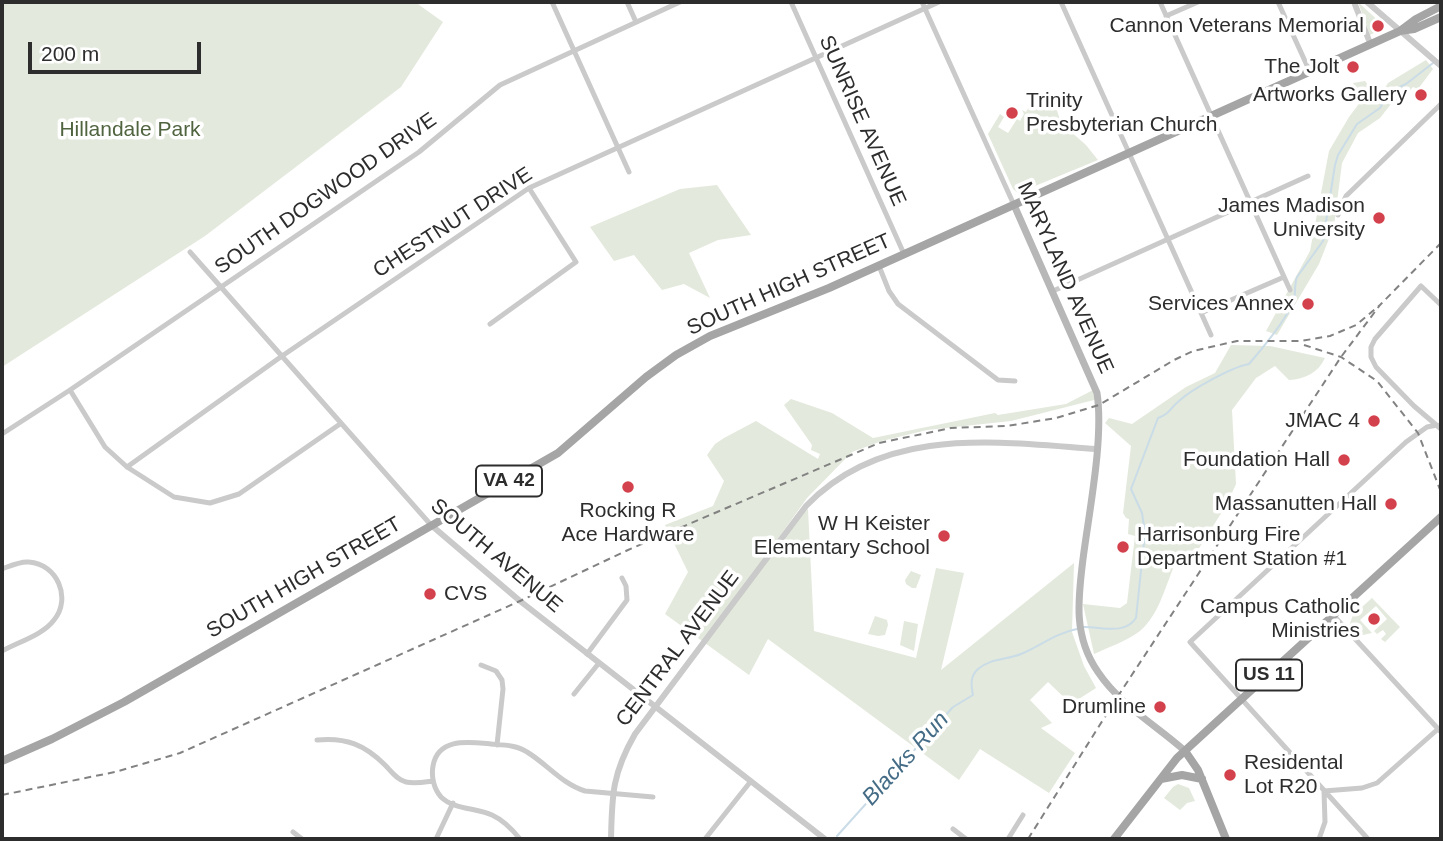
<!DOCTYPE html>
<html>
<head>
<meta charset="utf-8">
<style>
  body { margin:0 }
  #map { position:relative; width:1443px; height:841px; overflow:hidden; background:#fff; font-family:Helvetica,sans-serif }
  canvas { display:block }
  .frame { position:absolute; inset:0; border:4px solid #2d2d2d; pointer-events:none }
  .scale { position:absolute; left:28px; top:42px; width:173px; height:32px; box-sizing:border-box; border:4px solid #2d2d2d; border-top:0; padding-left:9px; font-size:21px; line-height:24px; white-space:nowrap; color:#2d2d2d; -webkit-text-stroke:5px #fff; paint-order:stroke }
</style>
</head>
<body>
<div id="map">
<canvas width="1443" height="841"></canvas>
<div class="frame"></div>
<div class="scale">200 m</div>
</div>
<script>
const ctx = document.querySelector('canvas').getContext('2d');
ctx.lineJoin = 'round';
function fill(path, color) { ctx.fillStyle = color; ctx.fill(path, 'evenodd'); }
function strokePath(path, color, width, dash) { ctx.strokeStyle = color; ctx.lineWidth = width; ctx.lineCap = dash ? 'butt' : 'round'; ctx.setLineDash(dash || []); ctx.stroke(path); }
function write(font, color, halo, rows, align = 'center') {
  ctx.font = font + ' Helvetica,sans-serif'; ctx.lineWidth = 7; ctx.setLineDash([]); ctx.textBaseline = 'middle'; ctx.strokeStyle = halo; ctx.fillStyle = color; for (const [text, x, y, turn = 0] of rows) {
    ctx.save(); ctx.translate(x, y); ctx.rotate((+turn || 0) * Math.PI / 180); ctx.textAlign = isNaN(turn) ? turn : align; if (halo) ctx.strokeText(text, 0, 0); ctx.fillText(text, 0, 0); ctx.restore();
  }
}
fill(new Path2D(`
  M2,2H415L443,22L401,87L205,236L2,367Z
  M1358,2L1385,27L1370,35Z
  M1426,60L1433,69L1418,89L1413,87L1401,102L1391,104L1380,118L1358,133L1342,163L1334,226L1319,264L1277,335L1266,331L1310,251L1329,151L1349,117L1361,101L1353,83L1365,81L1374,93L1377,101L1388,83Z
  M1053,98L1061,123L1086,145L1098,160L1018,193L1013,189L988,134L1000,114L1004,117L998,127L1008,133L1017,119L1020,121L1024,114L1022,110L1026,112L1029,107L1032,108L1036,100Z
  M717,185L751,235L718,240L689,253L710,298L684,284L662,290L634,255L614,261L590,227L680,189Z
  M1231,345L1270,346L1325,358C1318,373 1305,379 1289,380L1275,366L1256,378L1232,410L1236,484L1227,504L1191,561L1185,568L1174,566C1165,588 1158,616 1140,631C1127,641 1109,647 1094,654L1083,604L1120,608L1127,603L1135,536L1128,534L1129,519L1126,518L1123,513L1131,446L1105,423L1109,418L1132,424L1186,387L1215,373Z
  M1095,389L1098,399L1011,421L927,430L882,441L852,452L807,498L730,606L796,520L808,509L814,631L916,658L936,568L964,573L941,670L1074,563L1072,632L1084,666L1096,688L1071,704L1048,682L1030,700L1052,723L1041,728L1075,753L1049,793L980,749L959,780L768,639L749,675L665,614L688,572L665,525L713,506L724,481L707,455L715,444L724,438L756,421L818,459L820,454L811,450L812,445L784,405L791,399L832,413L873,438L995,413L998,415L1066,404Z
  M911,571L921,575L916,588H912L906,584L905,580Z
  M1372,598L1400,627L1385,642L1381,639L1386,634L1383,630L1377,634L1374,631L1387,619L1376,606L1360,620L1372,633L1358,636L1349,626L1353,615Z
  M875,616L887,620L888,625L885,635L878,636L868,634Z
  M904,621L918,624L914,651L900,645Z
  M1178,784L1189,788L1195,801L1187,803L1180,810L1164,798L1173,787Z`), '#e3e9dc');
strokePath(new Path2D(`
  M1082,627C1100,626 1124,636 1136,618L1145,533L1142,513L1131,489L1158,418C1171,413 1169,409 1179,401C1192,389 1232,367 1249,364C1261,350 1289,317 1294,299C1296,292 1294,285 1297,277L1323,241L1335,165L1338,155L1357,124L1380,108L1389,92L1406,84L1433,63
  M837,836L953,707L973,695C971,685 970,676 978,669C991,658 1006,660 1021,654C1040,646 1056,633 1077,629`), '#cadce7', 2);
strokePath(new Path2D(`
  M552,2L629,172
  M627,2L636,22
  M791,2L904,254
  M922,2L1014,205
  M1061,2L1211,335
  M1160,2L1290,290
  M1278,2L1310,72
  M1166,16L1198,2
  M1338,215L1346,196L1441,104
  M190,252L431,525
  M879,266L889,291L898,304L998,380L1015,381
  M1053,291L1308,176
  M1441,305L1421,286L1375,339L1371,347V357L1376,367L1414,406L1441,429
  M1201,313L1284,277
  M490,324L576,262L529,188
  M70,390L105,447L127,467L174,497L210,503L239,494L340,424
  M2,434L70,390L419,152L500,85L680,2
  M127,467L282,356L529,188L939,2
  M2,569C10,566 20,561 29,562C57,564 72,598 54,620C43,635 18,642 2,651
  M1334,616L1441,732
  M587,654L627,600L626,586L622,578
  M481,665L496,671L502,680L503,689L497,745
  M574,694L599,663
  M317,740C346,737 365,745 385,765C391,771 397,780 406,782C415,784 425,782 433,781
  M953,829L966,839
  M293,832L302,839
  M436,839L453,803
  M520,839C512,829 503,820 492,815C476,808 453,809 441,797C434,789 431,777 433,766C438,737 469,742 491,744C503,745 517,745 527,752C547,764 562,784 585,791L653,797
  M705,839L751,781
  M1008,839L1023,815
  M1319,839L1325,822L1324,791L1362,788L1377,783L1438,729
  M1368,839L1190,642L1406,442L1427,427L1437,425`), '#cacaca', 5);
strokePath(new Path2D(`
  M1354,2L1370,43
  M1367,2L1441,66
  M431,525L520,601L825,839
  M611,839C612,795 612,774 635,734L806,506C884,425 996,442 1096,449`), '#cacaca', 6);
strokePath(new Path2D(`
  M1014,205L1097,393C1104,438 1089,512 1083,559C1078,599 1073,636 1098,672C1120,705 1156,725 1185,751`), '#b7b7b7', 7);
strokePath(new Path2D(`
  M1400,31L1414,29L1441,17
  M1185,751L1198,770L1226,839
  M2,761L52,739L124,702L558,453L646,377L676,355L710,336L829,288L1400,31L1416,19L1441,6
  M1161,779L1182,775L1202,779
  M1114,839L1177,758L1441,517`), '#a5a5a5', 8);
strokePath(new Path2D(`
  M1304,345L1341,357L1377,381L1418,433L1441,492
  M2,795L115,772L180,753L520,601L628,550L879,443L951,428L1007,426L1056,418L1099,405L1174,360L1193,351L1237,341H1301L1330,336L1356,325L1380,305
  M1028,839L1118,696L1341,357L1380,305L1441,243`), '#828282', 2, [7, 5]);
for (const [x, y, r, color] of [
  [1378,26,7,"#d2414c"],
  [1353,67,7,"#d2414c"],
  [1421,95,7,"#d2414c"],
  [1012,113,7,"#d2414c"],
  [1379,218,7,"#d2414c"],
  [1308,304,7,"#d2414c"],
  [1374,421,7,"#d2414c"],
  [1344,460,7,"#d2414c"],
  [628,487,7,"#d2414c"],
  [1391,504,7,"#d2414c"],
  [944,536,7,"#d2414c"],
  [1123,547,7,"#d2414c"],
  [430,594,7,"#d2414c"],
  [1374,619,7,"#d2414c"],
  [1160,707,7,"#d2414c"],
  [1230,775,7,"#d2414c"]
]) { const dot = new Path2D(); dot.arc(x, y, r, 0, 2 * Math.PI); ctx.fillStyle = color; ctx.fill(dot); strokePath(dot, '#fff', 2.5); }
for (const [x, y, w] of [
  [509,481,66],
  [1269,675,66]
]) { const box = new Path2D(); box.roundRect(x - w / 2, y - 15.5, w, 31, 5); ctx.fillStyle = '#fff'; ctx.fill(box); strokePath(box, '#2d2d2d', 2); }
write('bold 19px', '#2d2d2d', null, [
  ["VA 42",509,481],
  ["US 11",1269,675]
]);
write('21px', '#2d2d2d', '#fff', [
  ["Cannon Veterans Memorial",1364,26],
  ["The Jolt",1339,67],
  ["Artworks Gallery",1407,95],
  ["Trinity",1026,101,"left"],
  ["Presbyterian Church",1026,125,"left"],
  ["James Madison",1365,206],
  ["University",1365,230],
  ["Services Annex",1294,304],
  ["JMAC 4",1360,421],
  ["Foundation Hall",1330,460],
  ["Massanutten Hall",1377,504],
  ["Rocking R",628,511,"center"],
  ["Ace Hardware",628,535,"center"],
  ["W H Keister",930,524],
  ["Elementary School",930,548],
  ["Harrisonburg Fire",1137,535,"left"],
  ["Department Station #1",1137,559,"left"],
  ["CVS",444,594,"left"],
  ["Campus Catholic",1360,607],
  ["Ministries",1360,631],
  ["Drumline",1146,707],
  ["Residental",1244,763,"left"],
  ["Lot R20",1244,787,"left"]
], 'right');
write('21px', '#2d2d2d', '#fff', [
  ["SUNRISE AVENUE",862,121,66],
  ["SOUTH DOGWOOD DRIVE",326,194,-35],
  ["CHESTNUT DRIVE",453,223,-33],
  ["MARYLAND AVENUE",1065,278,66],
  ["SOUTH HIGH STREET",789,285,-24],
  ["SOUTH AVENUE",496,556,40],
  ["SOUTH HIGH STREET",304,578,-30],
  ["CENTRAL AVENUE",678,649,-53]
]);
write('21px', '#506440', '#fff', [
  ["Hillandale Park",130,130]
]);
write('italic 23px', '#446c86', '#fff', [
  ["Blacks Run",906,759,-48]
]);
</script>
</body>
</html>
